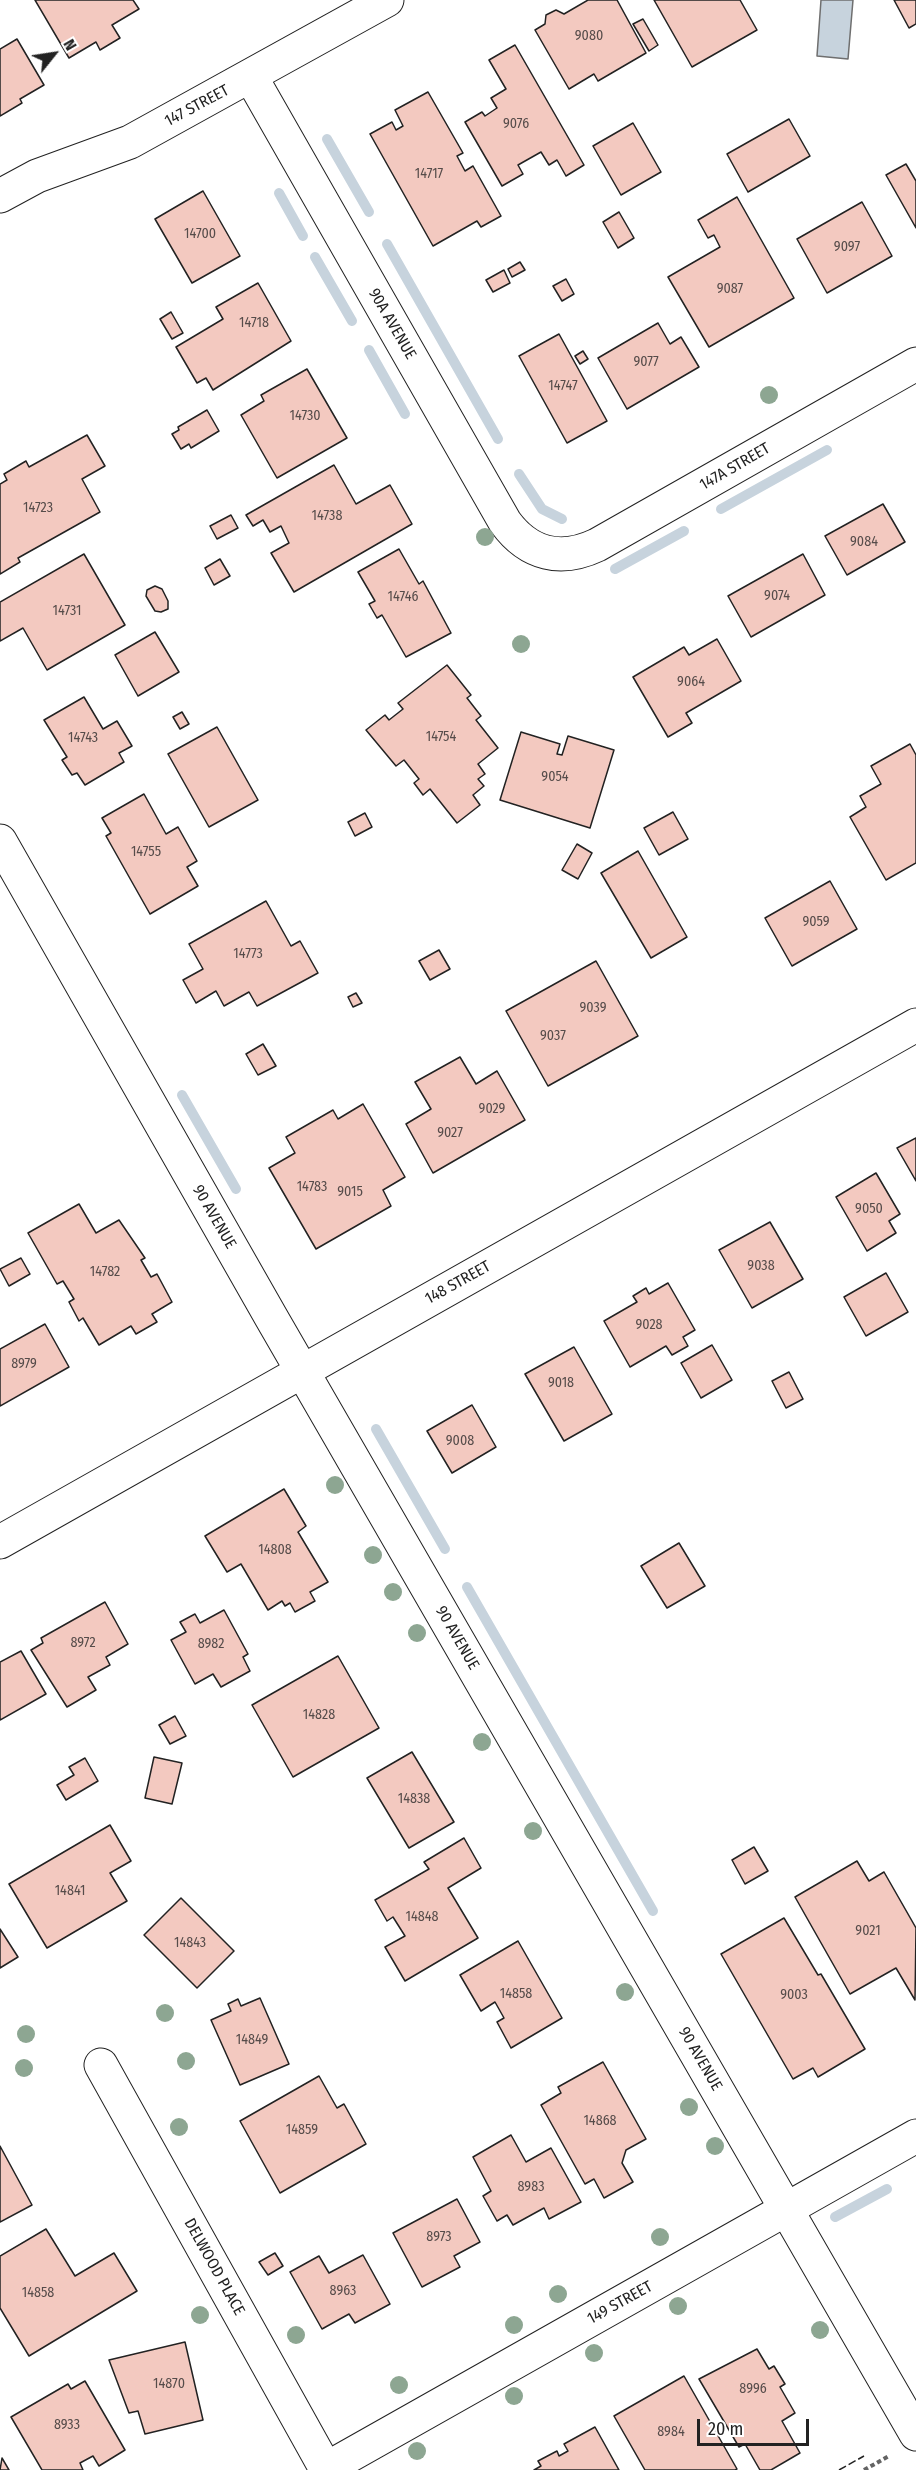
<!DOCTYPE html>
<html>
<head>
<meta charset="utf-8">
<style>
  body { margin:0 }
  #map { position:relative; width:916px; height:2470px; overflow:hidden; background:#fff; font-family:"Fira Sans Condensed",sans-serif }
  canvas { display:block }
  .north { position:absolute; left:24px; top:24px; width:60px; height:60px; -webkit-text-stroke:4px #fff; paint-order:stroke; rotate:60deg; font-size:16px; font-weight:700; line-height:24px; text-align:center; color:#222 }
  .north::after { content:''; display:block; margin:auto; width:21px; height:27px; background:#222; clip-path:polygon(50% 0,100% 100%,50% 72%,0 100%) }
  .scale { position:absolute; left:697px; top:2419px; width:112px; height:27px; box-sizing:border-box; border:3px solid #222; border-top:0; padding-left:8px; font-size:18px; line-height:21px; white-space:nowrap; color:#222; -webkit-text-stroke:4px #fff; paint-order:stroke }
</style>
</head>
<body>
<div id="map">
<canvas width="916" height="2470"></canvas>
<div class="north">N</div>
<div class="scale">20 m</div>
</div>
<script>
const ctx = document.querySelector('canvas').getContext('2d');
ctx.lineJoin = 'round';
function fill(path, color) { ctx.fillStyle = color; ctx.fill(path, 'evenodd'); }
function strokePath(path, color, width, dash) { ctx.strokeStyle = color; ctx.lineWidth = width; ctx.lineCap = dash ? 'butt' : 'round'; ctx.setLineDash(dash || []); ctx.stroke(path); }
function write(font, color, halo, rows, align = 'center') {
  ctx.font = font + ' "Fira Sans Condensed",sans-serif'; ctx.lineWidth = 4.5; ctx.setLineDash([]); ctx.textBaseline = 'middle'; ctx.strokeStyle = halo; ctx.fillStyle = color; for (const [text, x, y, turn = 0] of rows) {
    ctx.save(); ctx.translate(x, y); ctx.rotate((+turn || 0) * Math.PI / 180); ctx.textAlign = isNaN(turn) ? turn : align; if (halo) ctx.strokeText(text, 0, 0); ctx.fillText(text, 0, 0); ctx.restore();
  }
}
const water = new Path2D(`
  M821,0H853L848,59L817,56Z`);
fill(water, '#c7d3dd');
strokePath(water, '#6f6f6f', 1.5);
strokePath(new Path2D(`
  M327,139L369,212
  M279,193L303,236
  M387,244L498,439
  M315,257L352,321
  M369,350L405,414
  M519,474L542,509L562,519
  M721,509L827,450
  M615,569L684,531
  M182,1095L236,1189
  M376,1429L445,1549
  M467,1587L653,1911
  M835,2217L887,2189`), '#c7d3dd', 10);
const building = new Path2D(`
  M35,0H133L139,9L112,25L120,38L100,50L96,42L69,58Z
  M588,0H617L646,53L598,81L594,74L569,89L535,30L545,24L546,15L556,10L564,14Z
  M654,0H740L757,30L692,67Z
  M894,0H916V24L909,28Z
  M643,19L658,45L649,51L633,24Z
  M17,39L44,85L20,99L22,103L0,116V49Z
  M515,45L584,165L566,176L557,160L549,165L541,152L518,165L523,174L502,186L465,122L482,112L485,116L497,108L491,98L506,89L489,60Z
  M428,92L463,153L457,156L465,171L473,166L501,216L481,227L477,221L433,246L370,134L392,122L396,130L403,126L395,110Z
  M789,119L810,156L748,192L727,154Z
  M633,123L661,172L621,195L593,146Z
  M906,164L916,181V228L886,175Z
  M203,191L240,256L192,283L155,219Z
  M737,197L794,298L709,347L668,277L720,247L714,235L708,238L698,220Z
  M862,202L892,256L827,293L797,239Z
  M619,212L634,238L618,248L603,222Z
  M520,262L525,270L512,277L508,269Z
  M504,270L510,283L493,292L486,280Z
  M566,279L574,294L562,301L553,286Z
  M258,283L291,341L213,390L206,378L197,383L176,347L223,319L216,307Z
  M171,312L183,333L172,339L160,319Z
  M658,323L670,344L681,337L699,367L627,409L598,358Z
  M559,334L607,421L567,443L519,356Z
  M583,351L588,359L580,364L575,356Z
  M307,369L347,438L277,478L241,415L264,401L261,395Z
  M207,410L219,431L191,448L189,444L181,449L172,434L179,430L178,427Z
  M87,435L105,466L82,479L100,512L18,558L20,562L0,574V484L7,480L4,474L26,461L29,467Z
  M334,465L356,504L390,485L412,524L294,592L271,553L289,543L281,526L270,532L263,520L253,526L246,515Z
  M883,504L905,542L847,575L825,536Z
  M231,515L238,528L217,539L210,526Z
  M399,549L419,584L423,581L451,633L406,657L382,615L377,618L369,604L375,601L358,572Z
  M84,554L125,625L47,670L23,628L0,641V602Z
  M803,554L825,595L751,637L728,596Z
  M220,559L230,576L214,585L205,568Z
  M155,586L162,589L168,601V609L161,612L155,611L146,596L147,590Z
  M155,632L179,672L138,696L115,655Z
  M717,639L741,681L686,713L692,723L668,737L633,677L684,647L689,655Z
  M447,665L471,695L467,698L481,716L476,720L498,748L478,764L485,774L478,779L484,786L473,795L480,805L457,823L430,789L423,795L414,783L419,779L404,760L396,766L366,730L385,715L389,720L403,709L398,703Z
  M84,697L103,729L117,721L132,746L119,753L124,762L85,785L77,773L72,775L62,760L67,757L44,720Z
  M182,712L189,724L180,729L173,717Z
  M217,727L258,800L209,827L168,754Z
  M521,732L560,744L557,754L562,755L568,736L614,750L590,828L500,800Z
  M910,744L916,755V863L886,880L850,817L866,807L860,796L881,784L871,766Z
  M144,794L166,834L178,827L197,861L187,867L198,886L150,914L106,836L111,833L102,818Z
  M673,812L688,839L659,855L644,828Z
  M365,813L372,827L355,836L348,822Z
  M577,844L592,853L578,879L562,870Z
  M638,851L687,937L651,958L601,873Z
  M830,881L857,929L792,966L765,918Z
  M266,901L291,946L300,941L318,973L257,1006L249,992L224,1006L216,991L196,1003L183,980L203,969L189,944Z
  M439,950L450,969L430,980L419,961Z
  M596,961L638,1036L548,1086L506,1011Z
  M356,993L362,1003L353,1007L348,997Z
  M263,1044L276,1066L258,1075L246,1054Z
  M460,1057L476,1084L497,1071L525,1120L433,1173L406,1124L431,1109L415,1082Z
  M363,1104L405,1177L383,1190L391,1206L316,1249L269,1168L295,1153L286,1137L333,1110L338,1119Z
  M916,1138V1181L897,1148Z
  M876,1173L900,1214L889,1221L896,1233L867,1251L836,1197Z
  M79,1204L96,1233L119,1220L145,1258L141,1260L151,1277L157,1274L172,1302L152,1314L157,1322L136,1334L131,1326L99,1345L83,1318L79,1321L69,1302L74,1299L63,1281L57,1284L28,1233Z
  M770,1222L803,1279L752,1308L719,1250Z
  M21,1258L30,1274L9,1286L0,1269Z
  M886,1273L908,1312L866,1336L844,1297Z
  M668,1283L695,1330L683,1337L688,1346L672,1355L666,1346L630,1367L604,1321L637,1302L633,1296L646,1288L649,1294Z
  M45,1324L69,1367L0,1406V1349Z
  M712,1345L732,1380L701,1398L681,1363Z
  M574,1347L612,1414L564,1441L525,1374Z
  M789,1372L803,1399L786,1408L772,1381Z
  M472,1405L496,1447L452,1473L427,1431Z
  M284,1489L306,1526L298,1532L328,1582L310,1592L315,1601L295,1612L290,1603L285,1606L282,1601L268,1610L241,1564L227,1572L205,1536Z
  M679,1543L705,1586L667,1608L641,1566Z
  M105,1602L128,1644L106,1657L110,1665L88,1677L96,1690L67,1707L31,1650L43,1643L41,1638Z
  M224,1610L248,1654L243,1657L250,1671L221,1687L213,1674L195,1684L171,1640L186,1632L180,1622L195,1614L200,1623Z
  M21,1651L46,1694L0,1720V1662Z
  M338,1656L379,1728L293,1777L252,1705Z
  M175,1716L186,1736L170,1744L159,1725Z
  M412,1752L454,1822L409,1848L367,1778Z
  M154,1757L182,1763L172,1804L145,1798Z
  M85,1758L98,1781L66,1800L57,1785L74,1775L69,1767Z
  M110,1825L131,1861L110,1873L127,1901L47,1948L9,1884Z
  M464,1838L481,1868L448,1888L478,1938L405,1981L385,1947L405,1936L393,1917L387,1921L375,1900L429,1869L424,1862Z
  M754,1847L768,1871L745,1884L732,1860Z
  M857,1861L869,1881L884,1872L916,1928L915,2000L896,1968L850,1994L795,1897Z
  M181,1898L234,1951L197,1988L144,1935Z
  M784,1918L818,1975L821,1974L865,2049L818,2077L813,2068L793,2079L721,1954Z
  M0,1929L18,1957L0,1968Z
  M518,1941L562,2018L511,2048L497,2022L504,2018L495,2002L481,2011L460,1975Z
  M260,1998L289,2064L240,2085L211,2020L231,2011L228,2004L238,1999L241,2006Z
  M603,2062L646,2139L626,2150L622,2163L633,2182L604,2198L594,2179L585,2184L541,2105L561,2093L558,2087Z
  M319,2076L337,2108L344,2104L366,2144L280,2193L240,2121Z
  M511,2135L526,2162L551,2148L581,2202L549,2219L544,2208L513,2225L507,2215L497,2221L483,2196L491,2191L473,2157Z
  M0,2146L32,2205L0,2222Z
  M457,2199L480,2242L454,2256L460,2267L422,2287L393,2233Z
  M46,2229L75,2276L114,2253L137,2291L29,2356L0,2308V2256Z
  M275,2253L283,2266L268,2275L259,2262Z
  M363,2255L390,2304L355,2323L349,2314L322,2329L290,2272L319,2256L329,2273Z
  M185,2342L203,2420L145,2434L138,2411L129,2413L109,2360Z
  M757,2349L769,2369L774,2366L785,2384L780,2387L795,2413L782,2421L800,2453L771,2470H760L745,2444L739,2447L699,2379Z
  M684,2376L737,2469L735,2470H645L614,2416Z
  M85,2381L125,2450L99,2466L93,2456L80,2463L83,2470H42L11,2417L68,2384L71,2389Z
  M595,2427L619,2470H534L541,2466L538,2461L557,2451L559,2456L568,2451L564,2444Z
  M2,2458L9,2470H0Z`);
fill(building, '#f3c9c0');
strokePath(building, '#222', 1.5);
const minor = new Path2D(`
  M251,77L505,522C529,555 561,562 597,545L916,364
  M0,196L37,176L130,142L387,0
  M0,841L271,1317L916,2434
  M0,1542L916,1025
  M101,2065L326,2469
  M324,2470L916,2136`);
strokePath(minor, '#222', 35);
strokePath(new Path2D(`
  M864,2470L889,2456`), '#646464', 4, [4.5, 3]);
strokePath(minor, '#fff', 33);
strokePath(new Path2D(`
  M839,2470L864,2456`), '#222', 1.5, [8, 3]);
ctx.fillStyle = '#8da692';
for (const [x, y] of [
  [769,395],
  [485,537],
  [521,644],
  [335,1485],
  [373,1555],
  [393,1592],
  [417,1633],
  [482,1742],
  [533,1831],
  [625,1992],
  [165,2013],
  [26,2034],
  [186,2061],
  [24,2068],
  [689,2107],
  [179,2127],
  [715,2146],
  [660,2237],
  [558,2294],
  [678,2306],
  [200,2315],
  [514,2325],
  [820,2330],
  [296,2335],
  [594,2353],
  [399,2385],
  [514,2396],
  [417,2451]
]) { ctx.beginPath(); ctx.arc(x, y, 9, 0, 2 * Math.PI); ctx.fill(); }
write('14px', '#564c4a', null, [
  ["9080",589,36],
  ["9076",516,124],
  ["14717",429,174],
  ["14700",200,234],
  ["9097",847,247],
  ["9087",730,289],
  ["14718",254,323],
  ["9077",646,362],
  ["14747",563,386],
  ["14730",305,416],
  ["14723",38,508],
  ["14738",327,516],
  ["9084",864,542],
  ["9074",777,596],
  ["14746",403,597],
  ["14731",67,611],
  ["9064",691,682],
  ["14754",441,737],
  ["14743",83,738],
  ["9054",555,777],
  ["14755",146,852],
  ["9059",816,922],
  ["14773",248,954],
  ["9039",593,1008],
  ["9037",553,1036],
  ["9029",492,1109],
  ["9027",450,1133],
  ["14783",312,1187],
  ["9015",350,1192],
  ["9050",869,1209],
  ["9038",761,1266],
  ["14782",105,1272],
  ["9028",649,1325],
  ["8979",24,1364],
  ["9018",561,1383],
  ["9008",460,1441],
  ["14808",275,1550],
  ["8972",83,1643],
  ["8982",211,1644],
  ["14828",319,1715],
  ["14838",414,1799],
  ["14841",70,1891],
  ["14848",422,1917],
  ["9021",868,1931],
  ["14843",190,1943],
  ["14858",516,1994],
  ["9003",794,1995],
  ["14849",252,2040],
  ["14868",600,2121],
  ["14859",302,2130],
  ["8983",531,2187],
  ["8973",439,2237],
  ["8963",343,2291],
  ["14858",38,2293],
  ["14870",169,2384],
  ["8996",753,2389],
  ["8933",67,2425],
  ["8984",671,2432]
]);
write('16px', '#222', '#fff', [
  ["147 STREET",197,106,-28],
  ["90A AVENUE",392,324,60],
  ["147A STREET",735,467,-30],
  ["90 AVENUE",214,1217,60],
  ["148 STREET",458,1283,-29],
  ["90 AVENUE",457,1638,60],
  ["90 AVENUE",700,2059,60],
  ["DELWOOD PLACE",214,2267,61],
  ["149 STREET",620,2303,-29]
]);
</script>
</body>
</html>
